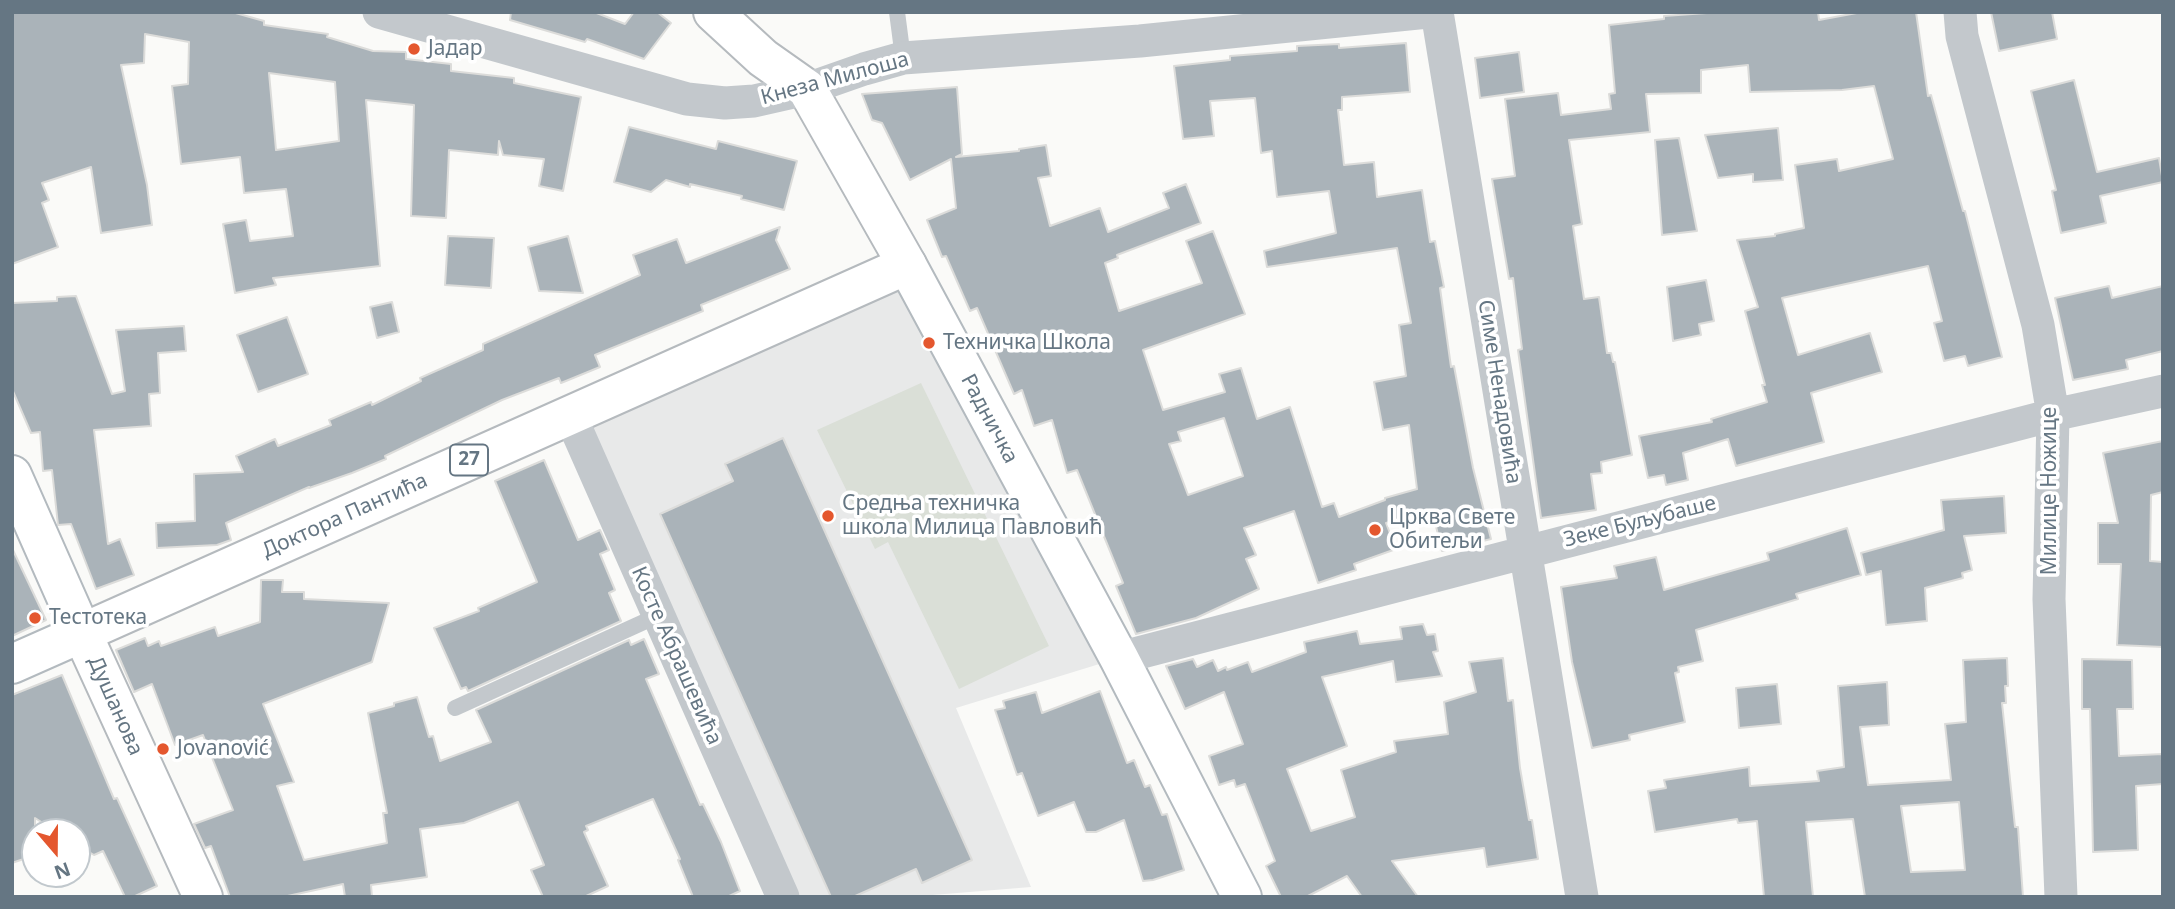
<!DOCTYPE html>
<html>
<head>
<meta charset="utf-8">
<style>
  body { margin:0 }
  #map { position:relative; width:2175px; height:909px; overflow:hidden; background:#fafaf8; font-family:"Noto Sans",sans-serif }
  canvas { display:block }
  .frame { position:absolute; inset:0; border:14px solid #657683; pointer-events:none }
  .north { position:absolute; left:21px; top:818px; width:70px; height:70px; box-sizing:border-box; background:#fff; border:2px solid #c1c8cd; border-radius:50%; rotate:160deg; font-size:19px; font-weight:700; line-height:28px; text-align:center; color:#657683 }
  .north::after { content:''; display:block; margin:auto; width:24px; height:32px; background:#e4572e; clip-path:polygon(50% 0,100% 100%,50% 72%,0 100%) }
</style>
</head>
<body>
<div id="map">
<canvas width="2175" height="909"></canvas>
<div class="frame"></div>
<div class="north">N</div>
</div>
<script>
const ctx = document.querySelector('canvas').getContext('2d');
ctx.lineJoin = 'round';
function fill(path, color) { ctx.fillStyle = color; ctx.fill(path, 'evenodd'); }
function strokePath(path, color, width, dash) { ctx.strokeStyle = color; ctx.lineWidth = width; ctx.lineCap = dash ? 'butt' : 'round'; ctx.setLineDash(dash || []); ctx.stroke(path); }
function write(font, color, halo, rows, align = 'center') {
  ctx.font = font + ' "Noto Sans",sans-serif'; ctx.lineWidth = 7; ctx.setLineDash([]); ctx.textBaseline = 'middle'; ctx.strokeStyle = halo; ctx.fillStyle = color; for (const [text, x, y, turn = 0] of rows) {
    ctx.save(); ctx.translate(x, y); ctx.rotate((+turn || 0) * Math.PI / 180); ctx.textAlign = isNaN(turn) ? turn : align; if (halo) ctx.strokeText(text, 0, 0); ctx.fillText(text, 0, 0); ctx.restore();
  }
}
fill(new Path2D(`
  M907,265L1119,658L956,708L1031,887L908,897H783L570,415Z`), '#e8e9e9');
fill(new Path2D(`
  M921,383L1049,646L959,689L888,542L875,549L817,430Z`), '#dadfd7');
const building = new Path2D(`
  M12,12H232L264,21V25L328,34L327,37L373,51L406,52V59L451,64V71L514,78V83L581,97L563,191L539,186L544,159L503,155L499,141L498,155L449,150L446,218L411,216L414,105L366,100L380,266L273,278L276,285L235,293L223,224L246,220L250,241L293,236L286,189L244,193L240,157L181,164L172,86L188,84L189,42L145,34L144,63L121,65L147,185L152,225L101,233L91,167L42,183L49,200L42,203L58,247L12,264ZM269,73L335,82L339,141L276,150Z
  M511,12H594L625,24L634,12H657L671,23L644,59L587,39L585,42L510,20Z
  M1721,12H1818L1819,20L1862,12H1916L1928,96L1931,95L1963,211H1965L2002,357L1968,366L1965,356L1944,361L1934,323L1942,321L1928,266L1782,298L1798,355L1870,333L1882,372L1811,393L1824,442L1736,466L1728,439L1683,453L1688,480L1666,485L1664,475L1648,478L1639,436L1712,422L1711,419L1767,402L1762,385H1765L1745,311L1758,307L1737,240L1775,236V234L1804,228L1795,165L1837,159L1839,171L1893,159L1874,86L1842,90L1750,92L1748,65L1701,70V93L1646,94L1650,132L1569,140L1582,224L1573,226L1584,299L1599,297L1607,353H1611L1613,362H1615L1632,455L1601,462L1602,473L1591,474L1596,510L1541,518L1518,350L1522,349L1513,278L1509,279L1492,179L1515,176L1505,99L1558,93L1561,115L1611,109L1609,94L1615,93L1609,25L1664,19V16Z
  M1991,12H2052L2057,39L1999,51Z
  M1406,43L1410,92L1342,97V110H1338L1344,165L1374,162L1377,197L1422,190L1430,242L1435,241L1444,287L1440,288L1451,367L1454,366L1473,468L1491,539L1442,551L1432,510L1386,523L1396,549L1354,564L1356,570L1318,583L1294,511L1244,528L1256,555L1246,559L1259,589L1196,618L1136,634L1116,586L1123,583L1077,470L1067,473L1052,420L1034,426L1022,390L1014,394L977,308L970,311L946,256L942,257L927,220L956,208L951,159L910,180L882,123L872,120L862,94L957,87L962,154L956,157L1019,151V149L1046,145L1051,176L1038,178L1050,226L1100,208L1108,232L1169,208L1163,193L1186,184L1201,223L1117,255L1118,258L1105,263L1119,311L1202,283L1186,241L1213,231L1245,314L1143,350L1163,410L1225,392L1219,374L1241,368L1257,419L1290,407L1322,507L1334,503L1339,517L1385,500V498L1417,489L1409,425L1383,430L1374,382L1406,376L1399,325L1411,323L1397,248L1267,267L1264,251L1336,233L1329,191L1277,197L1272,151L1261,153L1255,98L1210,101L1214,136L1183,139L1174,66L1230,60V56L1297,51V46L1339,44V48ZM1224,418L1243,476L1188,495L1169,444L1181,441L1178,432Z
  M1519,52L1524,92L1480,98L1475,58Z
  M2074,80L2097,172L2159,158L2163,182L2100,196L2106,223L2061,233L2052,191L2056,190L2031,91Z
  M629,127L716,149L718,141L797,161L784,210L741,199L742,196L690,184V187L666,180L651,192L614,182Z
  M1778,128L1783,180L1753,182V174L1718,178L1705,135Z
  M1679,138L1697,231L1662,235L1655,140Z
  M780,227L776,240L790,269L701,305L703,311L595,355L600,367L561,383L559,378L502,400L385,456L386,459L352,473L309,488V487L226,523L231,540L217,545L157,548L156,523L195,521L194,474L243,472L236,456L275,439L278,446L331,425L329,420L371,402L372,405L421,381L420,378L483,350V344L640,275L633,255L677,239L686,263Z
  M448,236L494,238L491,288L445,285Z
  M568,236L583,293L539,291L528,247Z
  M1706,280L1714,321L1699,324L1701,335L1673,341L1667,287Z
  M2109,286L2112,298L2163,286V351L2126,360L2128,369L2073,380L2055,298Z
  M76,296L112,394L125,391L116,330L184,326L186,351L158,353L160,393L149,394L151,426L94,430L108,544L120,539L134,575L96,589L71,524L58,525L52,470L43,471L40,432L31,433L12,389V303L57,301V297Z
  M392,302L399,332L377,338L370,307Z
  M287,317L308,374L258,392L237,335Z
  M783,438L972,860L922,883L916,869L853,897H831L660,514L733,481L725,464Z
  M2163,441V492L2151,495L2150,561L2163,562V647L2117,645L2121,564H2098V523H2118L2103,453Z
  M544,460L578,540L600,530L609,550L600,554L615,590L609,593L621,621L468,691L466,687L461,689L434,628L479,611L478,608L537,582L495,481Z
  M2004,496L2006,533L1964,536L1972,570L1962,573L1963,578L1925,588L1927,621L1886,625L1881,571L1866,575L1861,553L1944,530L1941,500Z
  M1847,528L1861,575L1796,594L1798,599L1696,630L1703,661L1678,667L1679,672L1675,673L1685,722L1629,735L1630,740L1592,748L1572,662L1561,587L1617,578L1614,566L1656,557L1664,590L1769,560L1767,553Z
  M12,548L46,620L12,636Z
  M261,580H283L282,592H304V599L389,603L372,662L263,704L294,782L277,786L304,860L387,843L383,813H387L368,713L394,706V703L417,697L429,737L433,736L440,761L491,742L476,710L629,640L631,645L644,639L659,674L646,679L700,805L703,804L721,842L740,891L727,897H693L678,860L680,859L653,799L586,826L588,830L584,832L608,886L584,897H543L531,870L544,865L518,802L464,823L420,829L427,877L371,885L372,897H345L343,884L283,897H230L211,846L205,848L194,824L233,810L203,735L175,745L152,684L134,692L116,650L145,638L148,646L159,641L161,646L215,627L218,636L260,622Z
  M1423,624L1427,635L1435,634L1438,651L1433,652L1442,676L1396,682L1393,661L1322,677L1347,746L1287,769L1311,831L1355,817L1341,770L1396,752L1394,741L1448,734L1444,702L1476,692L1469,662L1503,658L1508,701L1513,700L1520,768L1529,820H1532L1538,859L1487,867L1484,848L1392,861L1418,897H1362L1347,876L1306,897H1281L1266,866L1275,861L1245,784L1236,787L1234,780L1219,785L1209,756L1243,744L1224,692L1185,709L1166,666L1193,659L1197,667L1213,660L1218,671L1226,667L1227,670L1248,662L1252,672L1306,652L1304,642L1357,631L1360,644L1402,639L1400,627Z
  M2007,658L2008,686H2005L2006,703H2002L2015,827H2018L2023,897H1865L1853,819L1806,822L1813,897H1764L1757,821L1738,823L1737,819L1655,832L1648,791L1666,788L1664,780L1749,767L1750,786L1819,781L1817,771L1844,767L1838,686L1887,682L1889,725L1860,727L1868,785L1951,780L1945,724L1966,722L1963,660ZM1959,802L1965,870L1911,872L1901,806Z
  M2082,659L2132,660L2133,709H2117L2119,756L2163,754V784L2136,786L2138,850L2093,852L2090,709H2082Z
  M62,675L114,799L117,798L157,886L133,897H125L103,851L94,855L77,845V832H57L35,818V855L12,863V695Z
  M1777,684L1781,724L1739,728L1736,688Z
  M1100,691L1127,763L1134,760L1145,787L1150,785L1162,815L1167,814L1184,870L1153,880L1143,881L1124,820L1096,832H1086L1074,802L1038,816L1022,773L1017,775L995,710L1005,708L1003,701L1036,692L1042,713Z`);
fill(building, '#aab3b9');
strokePath(building, '#dcdcda', 2);
const secondary = new Path2D(`
  M907,265L1119,658L1242,897
  M12,475L82,633L12,664`);
const primary = new Path2D(`
  M203,897L82,633L907,265L807,89L763,58L713,12`);
strokePath(secondary, '#b3babf', 42);
strokePath(primary, '#b5babe', 42);
strokePath(new Path2D(`
  M897,12L903,58
  M455,708L657,616`), '#c3c8cc', 16);
strokePath(new Path2D(`
  M379,12L687,99L725,103L754,101L807,89L864,69L903,58L1140,41L1428,12
  M1437,12L1582,897
  M1960,12L1962,36L2038,325L2053,415L2049,599L2061,897
  M570,415L783,897
  M1119,658L2053,415L2163,391`), '#c3c8cc', 33);
strokePath(secondary, '#fff', 38);
strokePath(primary, '#fff', 38);
for (const [x, y, r, color] of [
  [414,49,7,"#e4572e"],
  [929,343,7,"#e4572e"],
  [828,516,7,"#e4572e"],
  [1375,530,7,"#e4572e"],
  [35,618,7,"#e4572e"],
  [163,749,7,"#e4572e"]
]) { const dot = new Path2D(); dot.arc(x, y, r, 0, 2 * Math.PI); ctx.fillStyle = color; ctx.fill(dot); strokePath(dot, '#fff', 2.5); }
for (const [x, y, w] of [
  [469,460,38]
]) { const box = new Path2D(); box.roundRect(x - w / 2, y - 15.5, w, 31, 5); ctx.fillStyle = '#fff'; ctx.fill(box); strokePath(box, '#657683', 2); }
write('bold 19px', '#657683', null, [
  ["27",469,460]
]);
write('21px', '#657683', '#fff', [
  ["Јадар",428,49],
  ["Техничка Школа",943,343],
  ["Средња техничка",842,504],
  ["школа Милица Павловић",842,528],
  ["Црква Свете",1389,518],
  ["Обитељи",1389,542],
  ["Тестотека",49,618],
  ["Jovanović",177,749]
], 'left');
write('21px', '#657683', '#fff', [
  ["Кнеза Милоша",835,79,-15],
  ["Симе Ненадовића",1499,392,81],
  ["Радничка",989,419,62],
  ["Милице Ножице",2050,491,-90],
  ["Доктора Пантића",345,516,-24],
  ["Зеке Буљубаше",1640,522,-14],
  ["Косте Абрашевића",676,656,66],
  ["Душанова",115,706,66]
]);
</script>
</body>
</html>
